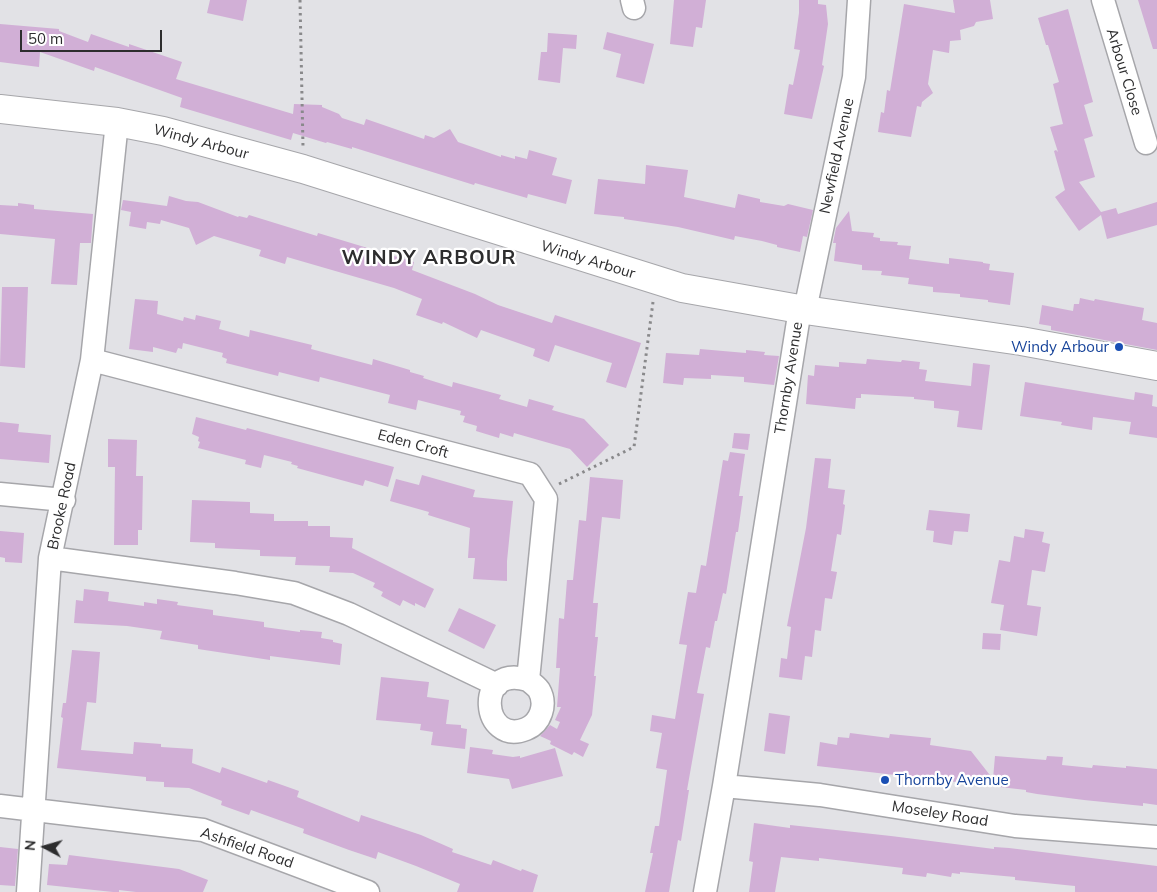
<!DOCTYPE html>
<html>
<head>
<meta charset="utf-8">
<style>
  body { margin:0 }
  #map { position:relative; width:1157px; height:892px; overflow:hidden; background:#e2e2e6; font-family:Mulish,sans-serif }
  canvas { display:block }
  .north { position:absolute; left:20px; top:822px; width:50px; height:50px; -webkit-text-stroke:4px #fff; paint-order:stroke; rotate:276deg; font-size:14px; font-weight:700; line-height:20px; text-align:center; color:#2d2d2e }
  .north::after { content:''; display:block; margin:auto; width:18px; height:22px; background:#2d2d2e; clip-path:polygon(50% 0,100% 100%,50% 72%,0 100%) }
  .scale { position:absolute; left:20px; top:30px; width:142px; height:22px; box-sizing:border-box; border:2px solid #2d2d2e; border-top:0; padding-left:6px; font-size:15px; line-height:18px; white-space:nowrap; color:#2d2d2e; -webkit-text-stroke:4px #fff; paint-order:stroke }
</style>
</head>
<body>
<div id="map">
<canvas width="1157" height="892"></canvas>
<div class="north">N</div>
<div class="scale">50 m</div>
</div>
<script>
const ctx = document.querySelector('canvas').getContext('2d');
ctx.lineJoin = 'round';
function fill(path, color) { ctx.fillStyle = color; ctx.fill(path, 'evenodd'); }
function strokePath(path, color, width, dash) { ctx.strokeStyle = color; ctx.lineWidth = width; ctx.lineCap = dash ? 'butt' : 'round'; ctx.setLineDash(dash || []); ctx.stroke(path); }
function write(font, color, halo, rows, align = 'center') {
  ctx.font = font + ' Mulish,sans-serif'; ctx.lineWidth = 4.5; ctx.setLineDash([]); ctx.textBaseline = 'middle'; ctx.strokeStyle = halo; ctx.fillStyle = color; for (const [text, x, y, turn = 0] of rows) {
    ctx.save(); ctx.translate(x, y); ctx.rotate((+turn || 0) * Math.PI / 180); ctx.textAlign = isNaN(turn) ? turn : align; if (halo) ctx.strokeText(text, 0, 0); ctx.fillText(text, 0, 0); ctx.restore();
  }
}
fill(new Path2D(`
  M210,0H247L243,21L207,13Z
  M674,0H706L702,28L696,27L693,47L670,44Z
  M799,0H818V4L826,5L828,24L822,65L824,66L812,119L784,114L789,84L793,85L800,50L794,49L799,13Z
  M953,0H990L993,19L976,22L974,26L960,30L961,40L950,41L949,53L933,50L928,84L933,93L922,102L921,107L917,106L911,137L878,132L881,112L884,113L887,90L890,91L904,4L955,13Z
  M1138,0H1157V49H1153Z
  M1068,9L1093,102L1084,105L1093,136L1084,139L1095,177L1079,182L1101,212L1116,208L1118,214L1157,202V225L1107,239L1101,215L1079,231L1055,197L1065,190L1054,151L1056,150L1058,152L1050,127L1063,124L1053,84L1059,82L1048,45H1046L1038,18Z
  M0,24L59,29V31L88,42L91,34L129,47V44L182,62L176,79L293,114L294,104L322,105V107L339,114L342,118L364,125L366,119L424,139L425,135L434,138L450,129L458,142L501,157V155L515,159V156L527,159L529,150L557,158L552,175L572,180L566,204L528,194L527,198L475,183L474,185L352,147V149L327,142L326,143L293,133L291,140L180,107L182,98L95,67L94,71L40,52L39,67L0,62Z
  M607,32L654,44L644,84L616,77L621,54L603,49Z
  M548,33L577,35L576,49L563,48L560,83L538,80L541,52H547Z
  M646,165L688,170L684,197L735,208L738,194L760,199V202L784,206L788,204L813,210L807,237L803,236L800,252L777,247V245L762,241L735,236L734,240L678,227L624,219V217L594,214L598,179L645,184Z
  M169,196L186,201L198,202L238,217L239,216L247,218L249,215L317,236L318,233L414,262L412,270L475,294L498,305L552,323L555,315L641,343L626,388L606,382L612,363L608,362L555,345L549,362L533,356L535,349L481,330L477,338L443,322L442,324L416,315L422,299L394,288L287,257L285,264L259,256L261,250L214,236L196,245L189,228L161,220L160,224L147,222L146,229L129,226L131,212L121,210L123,200L167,206Z
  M18,203L34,205V209L93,214L91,243H80L77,285L51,284L55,239L0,234V205L18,206Z
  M849,211L852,231L874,233L873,237L880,238V241L898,242L897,245L911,246L909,259L949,264V258L983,262V263L990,264L989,270L1014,273L1010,305L988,302V300L960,297V294L933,292V287L908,284L909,278L881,275L882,271L862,270V265L834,261L836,243H833L836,228Z
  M2,287H28L25,368L0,366Z
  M1080,298L1094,301L1095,299L1144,308L1142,320L1157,323V350L1051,330V326L1039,324L1042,305L1073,311L1074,304H1079Z
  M135,299L158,301L157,314L183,321L184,317L195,320L196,315L221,321L219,329L249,337L250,330L312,345L311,349L372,365L373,359L410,370V372L424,376L423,378L452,387L453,382L501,395L499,399L527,407L529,399L554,406L552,410L584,419L609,445L587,467L570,449L514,433L513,437L500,433L499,438L476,431L477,426L463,422L465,416L460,415L461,411L418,400L416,410L388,403L390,395L320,377L319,382L279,372L278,376L226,363L227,359L222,357L223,353L183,343L182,349L178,348L176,353L153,347V352L129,349Z
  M700,349L746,353V350L765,352L764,355L779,356L774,385L744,382V377L711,375V379L684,378L683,385L663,383L666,353L699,355Z
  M867,359L901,362L902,360L920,362L919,369L927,370L925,381L971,386L973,363L990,365L982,430L957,427L959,411L934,408V401L914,399V397L861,394V398H856L855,409L806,404L808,375L814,376L815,365L839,367V362L866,364Z
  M1025,382L1134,400L1135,392L1153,395L1152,406L1157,407V438L1129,434L1131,422L1093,417L1092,430L1061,425L1062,422L1020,416Z
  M196,417L246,430L247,428L394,467L388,487L365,480L363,486L297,468L298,466L291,464L292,462L264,455L261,468L245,464L246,460L198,448L200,442L198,441L199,437L192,434Z
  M0,422L19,424L18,432L51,435L49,463L0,459Z
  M734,433L750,434L748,450L732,448Z
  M108,439L137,440L136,476H143L142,530H138V545H114L115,467H108Z
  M730,452L745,454L739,496H743L738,532H736L726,594L723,593L717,621H715L710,648L706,647L697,693L704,694L687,790H689L681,841L678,840L669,892H645L653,853H650L655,826H659L667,770L656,768L662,733L650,731L652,715L675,719L687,645L679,644L688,592L696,593L701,565L706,566L723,460L728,461Z
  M815,458L831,459L828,488L845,490L843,504L845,505L841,535L837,534L831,571L837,572L832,599L825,598L821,631L815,630L812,657L805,656L802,680L779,677L781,658L787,659L791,627L787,626L806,528Z
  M422,475L475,490L473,497L513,501L507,561V581L473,579L475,558H468L470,528L428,515L429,512L390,501L396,479L419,485Z
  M590,477L623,480L620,519L602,517L593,603H598L595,637H598L594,676H596L592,715L580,740L589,744L583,757L574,752L572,755L550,744L551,741L540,736L550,725L557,729L560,722L555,720L561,707H557L560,668H556L559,618L564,619L567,580H573L579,520L586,521Z
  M192,500L250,502V513L274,514V521H308V526H330V537L353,538L352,548L434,589L425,608L415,603V606L403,600L400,606L381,596L383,592L373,587L375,583L353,573L329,572L330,566L295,565L296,557L260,556V550L215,548V543L190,542Z
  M929,510L970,514L968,532L954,531L952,545L933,542L934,531L926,530Z
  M1025,529L1044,532L1042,542L1050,544L1045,572L1032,570L1027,605L1041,607L1037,636L1000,630L1004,605L991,603L999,560L1010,562L1014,536L1024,538Z
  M0,531L24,533L22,563L5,562V558L0,557Z
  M84,589L109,592L108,601L144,606V602L157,604V599L178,602L177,605L213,610V615L264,622V627L300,632V630L322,632L321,638L333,640V642L342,644L340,665L270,656V660L198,649V645L160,639L162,631L127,626L74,623L76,600L83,601Z
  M459,608L496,625L484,649L448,631Z
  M983,633L1001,634L1000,650L982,649Z
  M72,650L100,652L96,703L87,702L81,750L133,754L134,742L161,744V747L193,749L192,763L220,773L222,767L267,783L268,780L299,791L297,797L359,822L361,815L421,835L453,849L452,852L491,865L493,860L521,871L522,869L538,875L533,892H457L460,884L416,866L378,852L376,859L349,850L303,833L304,829L251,810L249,815L221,805L222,801L189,788L164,787V782L146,781V777L57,768L63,718L61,717L63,703H66Z
  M381,677L429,682L427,697L449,700L446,724L461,725V728L467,729L465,749L431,745L433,732L420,730L421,724L376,720Z
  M769,713L790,716L785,754L764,751Z
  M850,733L889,738L890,734L931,738L930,745L971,751L993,779L995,756L1046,760L1047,756L1063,757L1062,765L1092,768L1093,765L1126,768V766L1157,769V805L1143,803V806L1084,800L1037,794L1026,792V790L817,766L820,742L837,745L838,737L849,738Z
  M470,747L493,750L492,754L513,757L520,756V758L555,748L563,776L512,789L509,779L467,773Z
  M754,823L790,828V825L891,836L994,849V847L1009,848L1157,866V892H1075V886L1015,880V877L960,872V874L952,873L951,877L927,873L926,877L902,874L903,868L819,858V861L781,857L775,892H749L753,862L749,861Z
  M0,847L18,849L15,886L0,885Z
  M69,855L179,869L208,880L203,892H136L119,890V892H113L47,885L49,864L67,865Z`), '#d1afd6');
const street = new Path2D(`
  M632,0L634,8
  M1103,0L1146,143
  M805,310L854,77L859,0
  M92,360L530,474L546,499L528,680C473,663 482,747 526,729C541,723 547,704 539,690C536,686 532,683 528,680
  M0,494L64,500
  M50,558L235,583L294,593L349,614L497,685
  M724,786L820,795L1015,826L1157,837
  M0,806L203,830L368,892
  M28,892L50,558L92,360L117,122
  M705,892L724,786L800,309`);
const secondary = new Path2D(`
  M0,109L117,122L163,131L303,169L682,288L805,310L1021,341L1157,366`);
strokePath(street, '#a6a6aa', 25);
strokePath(secondary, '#a6a6aa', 30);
strokePath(new Path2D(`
  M300,0L303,147
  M559,484L634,447L653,302`), '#89898b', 3, [2.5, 4]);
strokePath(street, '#fff', 22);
strokePath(secondary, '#fff', 28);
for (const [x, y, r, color] of [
  [1119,347,5,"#1a4fb4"],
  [885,780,5,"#1a4fb4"]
]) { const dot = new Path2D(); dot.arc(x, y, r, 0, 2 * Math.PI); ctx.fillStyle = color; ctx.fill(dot); strokePath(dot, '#fff', 2); }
write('15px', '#2d2d2e', '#fff', [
  ["Arbour Close",1124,72,73],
  ["Windy Arbour",201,142,15],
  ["Newfield Avenue",837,156,-78],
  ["Windy Arbour",588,260,17],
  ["Thornby Avenue",789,378,-81],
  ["Eden Croft",413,444,15],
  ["Brooke Road",62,506,-78],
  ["Moseley Road",940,814,9],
  ["Ashfield Road",247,848,19]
]);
write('15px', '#164399', '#fff', [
  ["Windy Arbour",1109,347],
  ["Thornby Avenue",895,780,"left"]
], 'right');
ctx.letterSpacing = '1px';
write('bold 20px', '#2d2d2e', '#fff', [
  ["WINDY ARBOUR",429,258]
]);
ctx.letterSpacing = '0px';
</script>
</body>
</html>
